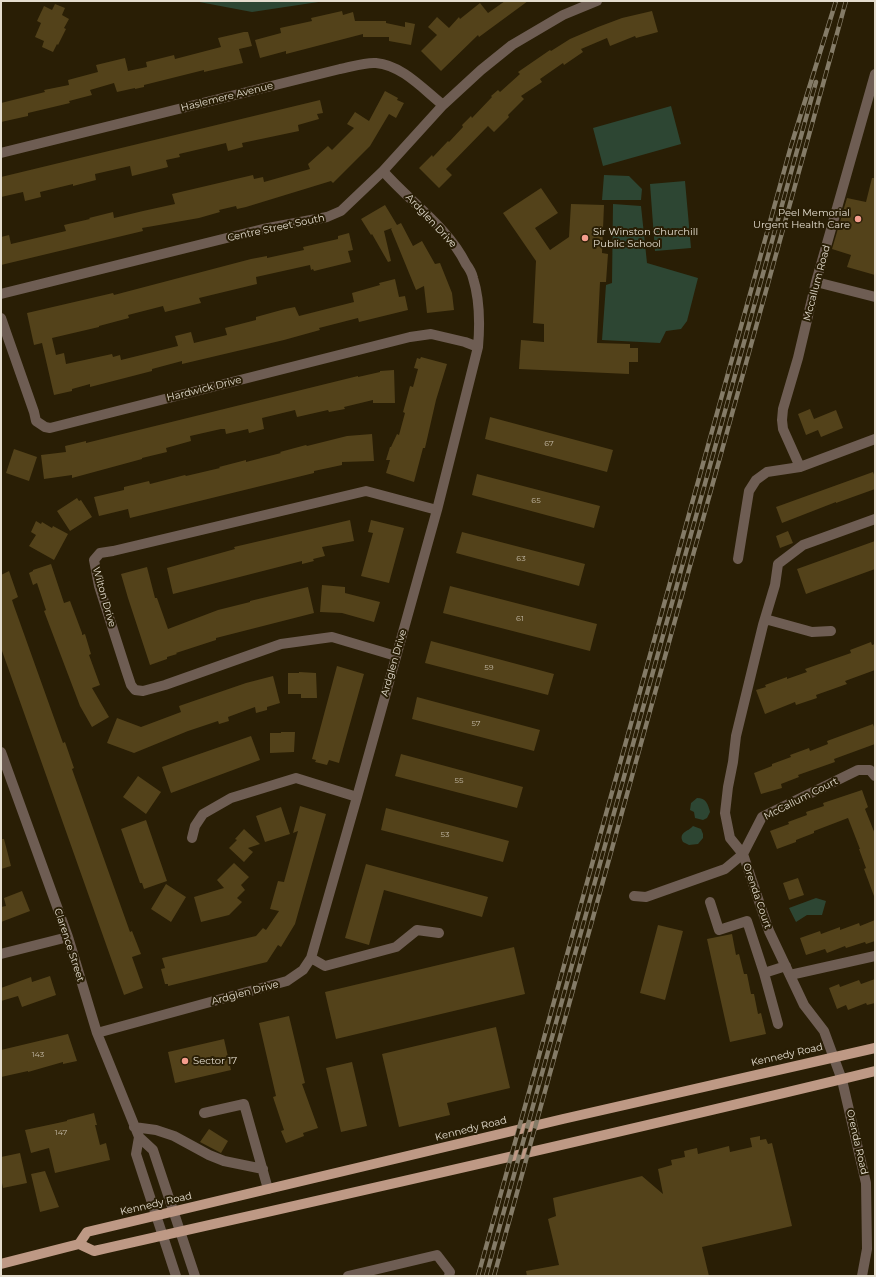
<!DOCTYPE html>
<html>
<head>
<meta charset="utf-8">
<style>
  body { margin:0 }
  #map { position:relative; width:876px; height:1277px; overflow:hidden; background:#291e05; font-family:Montserrat,sans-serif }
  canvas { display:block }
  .frame { position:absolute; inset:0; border:2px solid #e4ddcf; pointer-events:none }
</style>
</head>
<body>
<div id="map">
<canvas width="876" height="1277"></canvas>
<div class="frame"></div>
</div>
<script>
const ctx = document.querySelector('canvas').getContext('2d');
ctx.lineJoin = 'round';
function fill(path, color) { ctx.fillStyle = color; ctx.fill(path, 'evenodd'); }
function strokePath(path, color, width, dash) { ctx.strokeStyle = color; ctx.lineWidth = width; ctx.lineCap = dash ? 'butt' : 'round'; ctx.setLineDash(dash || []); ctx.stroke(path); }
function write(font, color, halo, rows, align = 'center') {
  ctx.font = font + ' Montserrat,sans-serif'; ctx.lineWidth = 4; ctx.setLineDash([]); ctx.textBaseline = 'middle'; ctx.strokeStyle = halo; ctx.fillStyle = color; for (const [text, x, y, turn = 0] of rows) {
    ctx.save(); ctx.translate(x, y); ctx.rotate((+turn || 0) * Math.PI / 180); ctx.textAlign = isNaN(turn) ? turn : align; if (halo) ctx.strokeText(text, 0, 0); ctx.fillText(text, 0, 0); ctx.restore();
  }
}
fill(new Path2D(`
  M194,1H325L252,12Z
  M671,106L681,144L603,166L593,128Z
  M604,175L629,176L642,189L641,200H602Z
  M685,181L691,248L655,251L650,184Z
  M613,204L641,206L647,263L698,278L687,321L681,329L666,331L660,343L602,340L606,285L612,283Z
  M697,798C706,798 708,804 710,812L707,818L703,820L695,818L694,812L690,810L691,803Z
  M693,826L701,829L703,834V838L698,844L689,845L683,842C678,832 688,832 693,826Z
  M816,898L826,901L822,915H807L796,922L789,908Z`), '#2d4633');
fill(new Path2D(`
  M505,1H528L479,37L478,35L441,71L421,51L437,35L428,27L437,17L449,28L459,17L460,19L480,3L488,13Z
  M55,4L65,8L62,15L69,19L64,28L66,29L58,45L57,44L53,52L42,47L44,41L35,37L41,23L37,21L44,6L52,10Z
  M342,11L343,15L353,12L355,21H386V23L405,27V22L415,24L411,45L389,41V37H363V34L286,54V51L260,58L255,40L281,33L280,28L312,21L311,18Z
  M652,11L658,32L636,38L635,36L610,46L607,38L581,49L583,52L564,65L563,63L540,79L542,82L521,96L524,99L508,115L509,117L494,132L488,126L446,169L452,175L439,188L419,168L432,155L433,157L448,141L449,142L463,127L462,125L471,116L472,118L492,97L491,96L498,90L500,92L520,74L518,72L550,50L551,51L570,39L598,27L622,18Z
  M244,32H248L252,46L239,49L243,63L204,72V70L144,85V87L135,89V88L117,92L114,83L90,90L92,95L69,101L70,103L28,113V116L1,122V103L45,92L44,90L69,85L68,80L98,72L96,65L125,58L128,71L147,67L146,62L174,55L175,59L221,47L218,38Z
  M385,91L398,98L397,100L404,103L396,118L389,114L370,146L333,183L331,181L246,207L237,209L236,206L219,210L220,212L199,218L142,228L143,231L1,265V237L9,235L11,244L66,231L64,225L90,219L89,218L113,212L114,218L143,211L175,204L172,194L253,175L254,179L263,177L264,182L310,169L308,164L328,146L332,150L354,128L347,124L355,112L369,121Z
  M320,100L323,113L317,114L319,119L298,125L299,131L242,143L243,147L228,151L226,143L196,150L179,154L180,157L166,160L168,167L132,176L130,166L95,174L96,180L73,186V184L40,192L41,197L25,201L23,192L1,197V177Z
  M872,178H875V275L847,267L851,255L832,249L847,198L866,202Z
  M541,188L558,213L535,228L550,250L569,237L571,204L604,205L602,253L608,254L606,282H600L597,343L630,344V348H638V362H629V374L519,369L521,340L544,342V324L533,323L536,261L503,213Z
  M385,205L397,225L401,223L413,246L422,241L435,264L440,263L452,293L454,310L427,313L424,286L416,290L391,229L392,228L384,231L391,261L388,262L372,234L371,235L361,219Z
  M349,233L353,250L348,251L351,262L314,271L313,269L311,270L310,265L256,277L257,284L199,298L201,303L165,312L163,306L128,315L129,318L99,326V327L52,338L56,355L64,353L66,364L112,354L113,357L120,355L121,360L178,346L175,336L191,332L194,343L227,335L225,328L256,320V317L285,309L295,307L299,316L354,302L352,293L380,285L379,283L395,279L399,297L405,296L408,310L359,322L358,318L319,328L320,330L284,340L182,364V361L152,369V371L90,387V384L72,389V391L54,395L42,343L34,345L27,313L113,293L114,295L251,259L267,256V258L304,250L303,247L338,239V236Z
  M421,357L447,364L436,400L425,448H423L414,482L386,473L390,460H386L390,447H391L397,434L399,435L405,413L403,412L410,386L413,387L418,369L414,368L417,358L420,359Z
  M394,370L395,403H373V400L344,407L345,409L329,412L328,410L297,417L295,410L262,418L264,429L249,433L248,429L226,434L225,429H221L190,436L191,441L166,448L167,452L142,458V459L72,478V475L44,479L41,455L66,452L65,446L86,441V443L358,376V377L380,372V371Z
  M810,409L814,419L836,410L843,428L821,437L818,430L806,435L798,414Z
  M490,417L613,450L607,472L485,439Z
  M372,434L374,461L342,462V465L314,471V473L130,518L128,509L99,516L94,497L124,490V487L149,481L150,484L185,475L186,476L220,468L219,467L246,460V462L281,453L280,452L306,445L307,446L347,436Z
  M14,449L37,457L29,481L6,473Z
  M873,472L875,477V489L836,503V502L782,523L776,507Z
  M477,474L600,506L594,528L472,495Z
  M77,498L79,501L81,500L92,517L70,531L57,511Z
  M350,520L354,541L322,547L325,556L313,559L314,561L302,564V561L173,594L167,568L235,549L234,547Z
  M371,520L404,528L389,583L361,576L373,533L368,532Z
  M36,521L41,524L42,522L52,528L53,526L68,534L54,560L29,546L36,535L31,532Z
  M788,531L793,543L780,548L776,536Z
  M462,532L585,564L579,586L456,553Z
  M875,541V569L806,594L797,569Z
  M51,564L64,603L70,601L82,633V635L85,634L91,654L89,655L100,685L92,688L109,717L92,727L80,706L44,611L46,610L37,583L33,585L29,573L33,571V570Z
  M147,567L155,598H157L168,629L218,610L250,602V601L308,587L314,613L216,638V640L176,653L177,654L167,657V659L150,665L128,598L121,574Z
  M9,571L18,597L12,600L14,606L63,743L65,742L74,768L72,769L130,932L132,931L141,954L132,957L143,988L124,995L1,648V575Z
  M322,585L345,587V593L380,602L374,622L342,613L320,612Z
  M450,586L597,624L590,651L443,613Z
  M431,641L554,674L548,695L425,663Z
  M871,642L872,645L875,644V670L845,681L847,684L816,695L817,698L796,705L795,702L765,714L756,690L766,687L765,685L787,677V679L807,672L805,669L851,653L850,650Z
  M337,666L364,674L339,763L329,760L327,765L315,762L316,760L312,759Z
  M299,672L316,673L317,698H301V694H288V673H299Z
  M273,676L280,703L267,707V710L256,713L255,707L228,717L229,721L219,724L218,721L188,731L134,753L107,743L117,718L141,727L181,712L179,706L246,683Z
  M417,697L540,730L534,751L412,719Z
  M873,724L875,730V744L834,759L835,762L798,775L799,777L781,784L782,788L761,794L754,773L772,766V764L791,757L790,755L809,748L810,751L828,744L827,741Z
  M281,732H295L294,752L270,753V733H281Z
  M251,736L260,760L171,793L162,767Z
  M401,754L523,787L517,808L395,776Z
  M138,776L161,792L146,814L123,797Z
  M862,790L868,807L865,809L875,834L874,896L864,869L866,868L859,849H860L848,818L814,831V833L796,840V842L777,849L770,831L789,824L788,822L807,815L806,812L824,806L823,803Z
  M300,806L326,814L295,924L281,947L278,945L267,962L168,986V984H165L161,969L165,968L162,958L256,936L263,928L266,930L279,911L270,909L278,881L284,882L298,831L293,833Z
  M281,807L290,834L265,842L256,816Z
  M386,808L509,841L503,862L381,830Z
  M146,820L167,881L144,889L142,883H140L121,829Z
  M244,829L260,844L248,848L253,852L244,862L229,848L237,840L235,839Z
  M1,839H4L11,866L1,869Z
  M234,863L249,877L241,885L245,890L237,898L242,902L229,915L201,922L194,897L224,888L217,880Z
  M366,864L488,897L482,917L384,890L369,945L345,938Z
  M798,878L804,895L789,900L783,883Z
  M166,884L186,897L171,922L151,909Z
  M22,891L30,911L1,922V907L6,906L4,898Z
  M875,920V941L866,944L865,942L846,948L845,946L827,953L825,949L806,955L800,938L820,931L821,934L840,927V930L859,923L860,926Z
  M658,925L683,931L665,1000L640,993Z
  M732,934L736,955L739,954L744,974H747L751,994H754L758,1014L761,1013L766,1034L730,1042L707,939Z
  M514,947L525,994L336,1039L325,992Z
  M50,976L56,995L22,1007L18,996L1,1001V988L31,977L32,982Z
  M875,979V1003L867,1005L866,1003L848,1010L846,1005L837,1009L829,988L839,984L840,987L859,980L861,984Z
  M289,1016L305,1083L302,1084L318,1128L303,1133L304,1136L286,1143L281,1131L284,1130L273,1097L276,1096L259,1023Z
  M496,1027L510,1088L447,1103L450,1115L399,1127L382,1054Z
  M68,1034L77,1061L63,1064V1062L28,1072V1071L1,1077V1050Z
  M224,1039L231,1070L175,1083L168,1052Z
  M352,1062L367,1126L341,1132L326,1068Z
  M94,1113L97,1125H95L100,1145L106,1143L110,1160L55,1173L49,1148L31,1153L25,1130L67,1121V1120Z
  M209,1129L228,1141L221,1153L200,1142Z
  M760,1136V1140L766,1139L768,1144L772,1143L792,1226L702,1247L709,1276H527L526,1271L559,1265L548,1219L556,1216L553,1198L642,1176L663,1194L658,1169L672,1165L671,1160L685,1157L684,1151L697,1148L698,1154L729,1146L730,1152L752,1147L750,1138Z
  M20,1153L27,1183L3,1188L2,1183L1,1184V1157Z
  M45,1171L59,1207L40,1212L31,1174Z`), '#53421a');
strokePath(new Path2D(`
  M1,153L340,69C351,67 365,62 376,63C402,65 424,90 443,105
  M816,282L875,297
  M1,294L263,229L327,217L341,211L383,171L443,105L481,70L512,45L563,15L597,1
  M1,318L34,412L36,421L45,427L50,428L410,337L431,334L465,342L478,347
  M800,467L783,429L782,420L783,409L798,358L816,282L875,74
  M738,559L749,491L756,480L767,472L800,467L875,439
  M765,619L812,632L831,631
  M396,656L332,637L281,644L165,685L143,691L135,690L131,685L126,670L99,586L94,560L100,553L113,551L366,491L437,510
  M1,752L68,937L97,1033L139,1137L153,1150L195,1276
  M192,838L195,826L203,814L231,798L296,778L357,797
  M634,896L646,897L725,869L743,854L762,817L858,770H870L875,776
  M710,902L719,930L747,921L764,973
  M1,954L68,937
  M311,958L325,966L396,947L417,930L439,933
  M790,975L875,956
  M778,1024L764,973L786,966
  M97,1033L287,981L303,970L311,958L357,797L437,510L478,347C480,324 480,300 473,278C472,273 469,268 466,264C447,226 410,202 383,171
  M204,1113L244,1104L268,1189
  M134,1127L156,1130L174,1136L209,1155L224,1161L263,1169
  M139,1137L136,1154L176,1276
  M348,1276L437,1255L450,1272L449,1276
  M862,1276L867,1249L866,1183L842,1080L824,1031L804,1005L769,931L743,854L730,838L725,813L728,787L733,762L736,736L763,625L775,585L778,564L803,545L875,519`), '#6e5d53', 10);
strokePath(new Path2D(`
  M79,1244L87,1232L563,1119L875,1048
  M1,1264L79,1244L94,1251C355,1192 616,1134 875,1071`), '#be9985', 10);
const rail = new Path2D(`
  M478,1276L791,146L836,1
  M486,1276L816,82
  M494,1276L846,1`);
strokePath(rail, '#847b67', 4.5);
strokePath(rail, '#291e05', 3, [9]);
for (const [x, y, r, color] of [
  [858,219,4,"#f49d8d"],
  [585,238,4,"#f49d8d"],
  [185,1061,4,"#f49d8d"]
]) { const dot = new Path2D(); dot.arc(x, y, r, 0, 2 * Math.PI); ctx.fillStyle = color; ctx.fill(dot); strokePath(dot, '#291e05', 1.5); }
write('8px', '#c0b6a2', null, [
  ["67",549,444],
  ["65",536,501],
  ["63",521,559],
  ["61",520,619],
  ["59",489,668],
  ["57",476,724],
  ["55",459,781],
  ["53",445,835],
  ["143",38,1055],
  ["147",61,1133]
]);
write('10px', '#e4ddcf', '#291e05', [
  ["Haslemere Avenue",227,97,-14],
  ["Ardglen Drive",431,221,47],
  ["Centre Street South",276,228,-12],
  ["Mccallum Road",817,283,-75],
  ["Hardwick Drive",204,389,-14],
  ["Wilton Drive",104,597,74],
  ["Ardglen Drive",394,663,-74],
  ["McCallum Court",801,799,-27],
  ["Orenda Court",757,896,71],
  ["Clarence Street",69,945,72],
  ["Ardglen Drive",245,993,-15],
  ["Kennedy Road",787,1055,-13],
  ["Kennedy Road",471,1129,-14],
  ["Orenda Road",857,1142,77],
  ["Kennedy Road",156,1204,-13]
]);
write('10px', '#e4ddcf', '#291e05', [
  ["Peel Memorial",850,213,"right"],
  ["Urgent Health Care",850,225,"right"],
  ["Sir Winston Churchill",593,232],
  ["Public School",593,244],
  ["Sector 17",193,1061]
], 'left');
</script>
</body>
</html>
